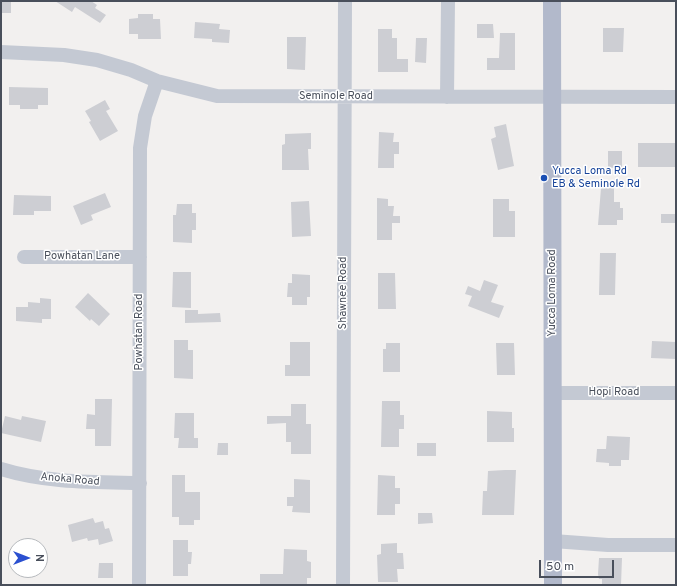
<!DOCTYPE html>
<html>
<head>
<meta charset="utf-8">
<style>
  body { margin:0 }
  #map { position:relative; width:677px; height:586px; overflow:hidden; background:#f2f0ef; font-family:Overpass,sans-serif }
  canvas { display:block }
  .frame { position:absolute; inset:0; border:2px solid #494f5b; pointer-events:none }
  .north { position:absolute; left:8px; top:538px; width:40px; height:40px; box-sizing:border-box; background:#fff; border:1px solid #b6b9bd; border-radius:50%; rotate:90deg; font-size:11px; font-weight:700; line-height:16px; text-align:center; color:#494f5b }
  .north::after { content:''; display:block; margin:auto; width:14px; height:18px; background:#2b50d0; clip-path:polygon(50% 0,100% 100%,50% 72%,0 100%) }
  .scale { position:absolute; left:539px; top:560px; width:75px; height:18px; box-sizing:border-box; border:2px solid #494f5b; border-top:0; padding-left:5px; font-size:12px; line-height:14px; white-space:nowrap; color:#494f5b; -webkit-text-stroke:3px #fff; paint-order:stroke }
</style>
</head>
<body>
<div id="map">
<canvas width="677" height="586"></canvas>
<div class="frame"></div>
<div class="north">N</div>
<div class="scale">50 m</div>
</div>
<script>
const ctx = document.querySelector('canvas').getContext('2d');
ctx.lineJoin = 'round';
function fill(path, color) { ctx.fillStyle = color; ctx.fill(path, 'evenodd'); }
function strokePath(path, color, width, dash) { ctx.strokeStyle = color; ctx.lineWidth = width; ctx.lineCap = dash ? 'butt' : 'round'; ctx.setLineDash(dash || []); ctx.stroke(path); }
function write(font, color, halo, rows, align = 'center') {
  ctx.font = font + ' Overpass,sans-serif'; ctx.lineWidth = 3; ctx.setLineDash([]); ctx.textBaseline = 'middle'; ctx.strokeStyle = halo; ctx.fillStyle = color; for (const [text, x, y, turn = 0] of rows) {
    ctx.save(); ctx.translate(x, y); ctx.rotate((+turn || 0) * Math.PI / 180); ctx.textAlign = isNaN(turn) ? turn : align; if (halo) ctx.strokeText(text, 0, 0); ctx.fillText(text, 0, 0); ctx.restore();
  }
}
fill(new Path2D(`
  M1,1H11V13H1Z
  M55,1H91L97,5L95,8L106,15L100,23L75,7L72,12Z
  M138,14H153V19H160L161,39H138V34H129V19L138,18Z
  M195,22L220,24L219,29L230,30L229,43L212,42V39L194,38Z
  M477,24H493L494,38H477Z
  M603,28H624L623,52H603Z
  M378,29H392V38H397V59H408V72H378Z
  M500,33H515V70H487V58H499Z
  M287,37H306L305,70L287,69Z
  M416,38H427L426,63L415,62Z
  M9,87L48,88V105H38V109H20V105H9Z
  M105,100L110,109L106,111L118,131L100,141L89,122L91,121L85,111Z
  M506,124L514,166L498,170L491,139L496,137L494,127Z
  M379,132L394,133L393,142H399V154H394V168H378Z
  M311,133V149H308L309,170H282V145L285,144V134Z
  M638,143H676V167H638Z
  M608,151H622V167L608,168Z
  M601,188H614V202H620V208H623V220H617V225H598Z
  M105,193L111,207L91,215L93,220L81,225L73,206Z
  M14,195L51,196V211H34V215H13Z
  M377,198L388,199V206H394L393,216H400V223H392V240H377Z
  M493,199H509V211H515V237H493Z
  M309,201L311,236L292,237L291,202Z
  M177,204H192V213H196V230H192V243L173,242V215H176Z
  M661,214H676V223H661Z
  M600,253H616L615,295H599Z
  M173,272H191V308L172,307Z
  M378,273H395L396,309H378Z
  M292,274L310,275V297H307V305H292V297H287L288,283H292Z
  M484,280L498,285L491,302L504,306L499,318L468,306L472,296L465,294L468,286L480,291Z
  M88,293L110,314L99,326L91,319L90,321L75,307Z
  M40,298L51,299V319H42V323L16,321V307H28V302L40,303Z
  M185,310H198V314L220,313L221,322L185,323Z
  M174,340H188V350H193V379L174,378Z
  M652,341L676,342V359L651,358Z
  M290,342H310V376H285V365H290Z
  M386,343H400V372H383V349H386Z
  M496,343H514L515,375H497Z
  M95,399H112L111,446H95V429H86L87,414L95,415Z
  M382,401H400V415H404V429H399V447H381Z
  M291,404H306V424H311V454H291V442H286V423L267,424V416H291Z
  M487,411L512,412V428H514V442H487Z
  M175,413H194V438H198V448H178L179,438H174Z
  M5,416L21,420L22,416L46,421L41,442L1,433Z
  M607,436L630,437L629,460H621V466H609V463L596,462L597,449H606Z
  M218,443H228V455H217Z
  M417,443H436V456H417Z
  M505,470H516L514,515H482L483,491H487L488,471Z
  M172,475H185V492H200V520H194V525H179V517H172Z
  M378,475L395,476V488H400V504H395V515H377Z
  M294,479L310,480V513L292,512L293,506H287V497H294Z
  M418,513H432L433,523L418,524Z
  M93,518L95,523L103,521L105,529L109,528L113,541L99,545L98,539L88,541L87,538L72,542L68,525Z
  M173,540H188V552H192L191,564H188V576H173Z
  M397,543V553H403L404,569H397L398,582H378L377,555L381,554V544Z
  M284,549L307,550V561L311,562V578H307V585H260V574H283Z
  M599,558H622L621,585H602V579H599L598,574Z
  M99,563H113V578H98Z`), '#cdced3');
strokePath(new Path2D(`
  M1,52L64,55L97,60L131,70L157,81L217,96L676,97
  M447,97L448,1
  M24,257H140
  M553,393H676
  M1,469C46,483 93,482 140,483
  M553,541L608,545H676
  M139,585L140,148L145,116L157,81
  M343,585L345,1`), '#c4c9d3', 14);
strokePath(new Path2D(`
  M552,1L553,585`), '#b2b9cb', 18);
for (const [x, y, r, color] of [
  [544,178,4,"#1a4fb4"]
]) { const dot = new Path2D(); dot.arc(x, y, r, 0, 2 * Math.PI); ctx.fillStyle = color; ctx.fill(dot); strokePath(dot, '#fff', 1.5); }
write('11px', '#494f5b', '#fff', [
  ["Seminole Road",336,97],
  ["Powhatan Lane",82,257],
  ["Shawnee Road",344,293,-90],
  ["Yucca Loma Road",553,293,-90],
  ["Powhatan Road",140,332,-90],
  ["Hopi Road",614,393],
  ["Anoka Road",70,480,5]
]);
write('11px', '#164399', '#fff', [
  ["Yucca Loma Rd",552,172],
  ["EB & Seminole Rd",552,185]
], 'left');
</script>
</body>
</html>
